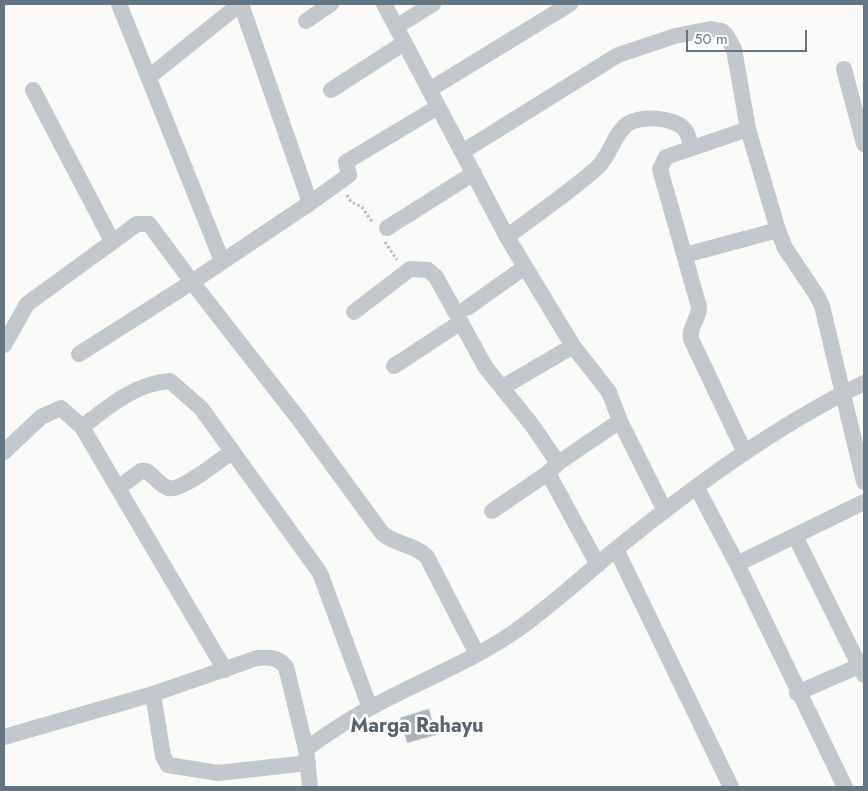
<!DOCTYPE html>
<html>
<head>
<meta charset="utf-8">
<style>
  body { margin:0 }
  #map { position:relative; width:868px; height:791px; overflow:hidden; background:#fafaf8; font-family:Jost,sans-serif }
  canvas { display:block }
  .frame { position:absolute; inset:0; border:5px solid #657683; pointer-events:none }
  .scale { position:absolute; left:686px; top:30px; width:121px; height:22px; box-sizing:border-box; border:2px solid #657683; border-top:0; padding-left:6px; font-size:15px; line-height:18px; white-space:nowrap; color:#657683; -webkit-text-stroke:4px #fff; paint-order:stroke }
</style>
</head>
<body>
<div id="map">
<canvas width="868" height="791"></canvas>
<div class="frame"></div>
<div class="scale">50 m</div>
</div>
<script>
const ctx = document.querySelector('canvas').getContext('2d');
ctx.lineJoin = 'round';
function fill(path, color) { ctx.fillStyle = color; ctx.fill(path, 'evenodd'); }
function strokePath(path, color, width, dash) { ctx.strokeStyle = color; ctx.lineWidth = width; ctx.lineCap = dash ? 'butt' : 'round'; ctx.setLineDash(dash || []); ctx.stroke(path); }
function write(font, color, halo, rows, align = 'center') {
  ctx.font = font + ' Jost,sans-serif'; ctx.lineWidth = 5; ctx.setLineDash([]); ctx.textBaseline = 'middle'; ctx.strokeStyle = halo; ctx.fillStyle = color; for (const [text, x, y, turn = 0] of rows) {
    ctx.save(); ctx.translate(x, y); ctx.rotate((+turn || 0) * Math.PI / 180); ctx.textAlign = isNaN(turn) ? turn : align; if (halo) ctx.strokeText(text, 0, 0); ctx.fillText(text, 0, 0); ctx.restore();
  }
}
const building = new Path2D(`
  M429,709L436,735L407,743L400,718Z`);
fill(building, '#aab3b9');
strokePath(building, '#dcdcda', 1);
strokePath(new Path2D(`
  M347,195L351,202L362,207L372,222
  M385,242L397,260`), '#bbbfc2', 3, [2.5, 2.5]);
strokePath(new Path2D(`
  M119,4L222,261
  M384,4L507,237L573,346L609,392L620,421L665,511
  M306,21L331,4
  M396,27L433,4
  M844,69L864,144
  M149,77L240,4
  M33,90L112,241
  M331,90L404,43
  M429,90L570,4
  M462,152L618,55L675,36L711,29L722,31L726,35L734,49L748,129L778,230L785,248L816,294L822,306L864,482
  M310,203L349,175L346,162L438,107
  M387,228L474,173
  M507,237C537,214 570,192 598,167C610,155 613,137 625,126C637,114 676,117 685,130C689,135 690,143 692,148
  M685,255L778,230
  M467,308L525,267
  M354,312L410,269L428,270L436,277L486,368L532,425L558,463L548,473L598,565
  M4,345L27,304L137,224H149L192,282L310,203L241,4
  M79,354L192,282L298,418L382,533C395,545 413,543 427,557L477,654
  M394,366L461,322
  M503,387L573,346
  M82,427C109,406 136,383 170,381L201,408L320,573L370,708
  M4,452L41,417L61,408L82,427L225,670
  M745,453L691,339C689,326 699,319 699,307L660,169L666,157L748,129
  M558,463L620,421
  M118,488L141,471H146C153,475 160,485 168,488C182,492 219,460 232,452
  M697,488L737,564L845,787
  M492,511L548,473
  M795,536L864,675
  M616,549L731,787
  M737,564L864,502
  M797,693L859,666
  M153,694L163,756L168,765L218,773L308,763
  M4,737L153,694L257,658C269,657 278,657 286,667L306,749
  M310,787L306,749C327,734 347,720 370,708C417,682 469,663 514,632C550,607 582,577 616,549C693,487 775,426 864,383`), '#c3c8cc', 16);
write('bold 20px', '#57646e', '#fff', [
  ["Marga Rahayu",417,727]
]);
</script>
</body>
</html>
